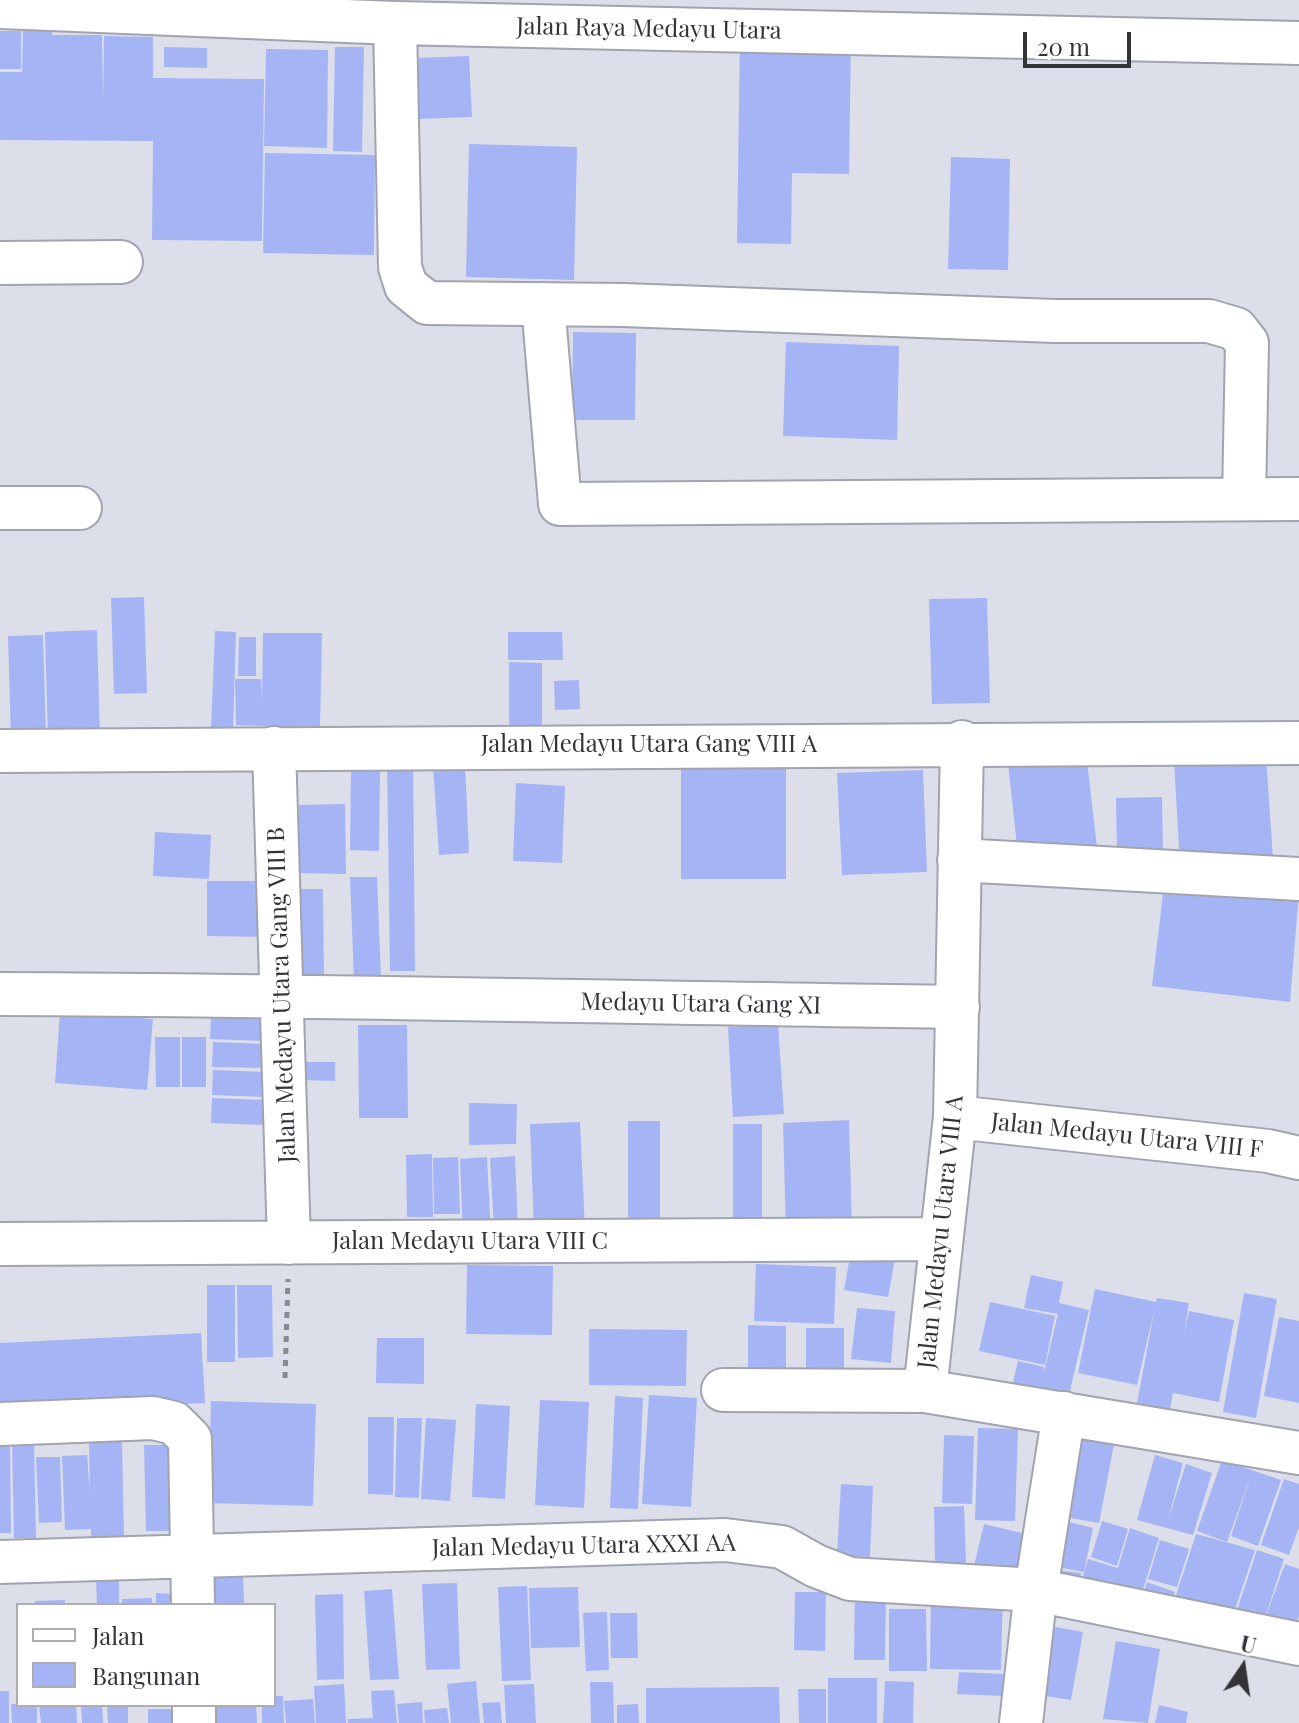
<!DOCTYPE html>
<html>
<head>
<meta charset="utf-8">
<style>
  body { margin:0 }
  #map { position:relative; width:1299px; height:1723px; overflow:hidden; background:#dcdfea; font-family:"Playfair Display",serif }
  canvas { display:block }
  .legend { position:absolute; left:16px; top:1603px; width:260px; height:104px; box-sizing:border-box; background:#fff; border:2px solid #adaeaf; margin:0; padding:10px 14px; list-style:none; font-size:24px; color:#333438 }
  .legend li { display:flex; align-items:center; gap:16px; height:40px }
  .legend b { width:40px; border:2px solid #adaeaf }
  .north { position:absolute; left:1203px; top:1627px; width:80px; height:80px; -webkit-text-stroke:6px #fff; paint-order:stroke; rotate:13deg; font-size:22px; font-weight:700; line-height:32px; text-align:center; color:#333438 }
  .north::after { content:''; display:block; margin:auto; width:28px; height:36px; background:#333438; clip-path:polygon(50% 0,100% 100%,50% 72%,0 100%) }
  .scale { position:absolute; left:1023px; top:32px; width:108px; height:36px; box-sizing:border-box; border:4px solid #333438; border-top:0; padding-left:10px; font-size:24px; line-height:28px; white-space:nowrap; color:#333438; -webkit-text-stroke:6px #fff; paint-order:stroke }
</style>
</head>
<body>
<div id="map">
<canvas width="1299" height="1723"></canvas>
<ul class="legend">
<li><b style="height:10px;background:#fff"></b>Jalan</li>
<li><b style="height:22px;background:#a5b4f5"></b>Bangunan</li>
</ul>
<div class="north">U</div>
<div class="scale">20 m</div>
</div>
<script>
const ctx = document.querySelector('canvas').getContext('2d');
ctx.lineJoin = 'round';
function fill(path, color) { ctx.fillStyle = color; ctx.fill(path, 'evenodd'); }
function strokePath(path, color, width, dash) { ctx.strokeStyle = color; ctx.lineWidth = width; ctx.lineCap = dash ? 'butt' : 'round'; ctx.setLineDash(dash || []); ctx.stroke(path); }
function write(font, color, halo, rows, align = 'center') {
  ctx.font = font + ' "Playfair Display",serif'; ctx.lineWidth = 6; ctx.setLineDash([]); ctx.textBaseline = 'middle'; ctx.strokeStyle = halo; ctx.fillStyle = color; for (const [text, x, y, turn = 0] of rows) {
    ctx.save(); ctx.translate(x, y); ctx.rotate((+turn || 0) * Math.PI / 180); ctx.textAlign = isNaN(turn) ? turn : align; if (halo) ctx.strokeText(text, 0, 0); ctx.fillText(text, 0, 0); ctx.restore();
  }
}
fill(new Path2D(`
  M23,27L52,28V35H102L103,99L104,36L153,37V78L264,79L262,241L152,240L153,141L0,140V72H22Z
  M0,31H21V69H0Z
  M740,37L851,38L849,174L792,173L791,244L737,243Z
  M164,47L207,48V68L164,67Z
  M335,47H364L362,152L333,151Z
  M266,49L328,50L327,148L264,146Z
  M469,56L472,117L418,119L415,58Z
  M469,144L577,147L574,280L466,277Z
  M265,153L375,155L374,255L263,253Z
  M951,157L1010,159L1008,270L948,269Z
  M573,332L636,333L635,420H572Z
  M786,342L899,346L897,440L783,436Z
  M144,597L147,693L114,694L111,598Z
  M987,598L990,703L932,704L929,599Z
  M97,630L100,738L48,739L45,632Z
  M215,631L236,632L233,729L211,728Z
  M508,632H562L563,660H508Z
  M263,633H322L320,728L236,725L235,679H261L262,701Z
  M43,635L46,738L11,739L8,636Z
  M239,637H256V676H238Z
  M509,662L542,663V728H509Z
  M579,680L580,709L555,710L554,681Z
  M1085,744L1097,847L1018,856L1007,753Z
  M1266,756L1273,859L1180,864L1174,761Z
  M387,757H413L415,971H390Z
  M465,764L469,853L439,855L433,766Z
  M786,768V879H681V769Z
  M351,770L380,771L379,851L350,850Z
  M923,770L927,872L842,875L837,773Z
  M516,783L565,786L562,863L513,861Z
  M1162,797L1163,854L1117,855L1116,798Z
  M345,804L346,874L299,873V805Z
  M155,832L211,835L209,879L153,876Z
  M350,877H377L381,979L354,980Z
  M1165,877L1299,892L1290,1002L1152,986Z
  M207,881H267V937L207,936Z
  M295,889H323L324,978L297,979Z
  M60,1012L153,1019L147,1090L55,1083Z
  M211,1014L265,1017L264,1041L210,1039Z
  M778,1024L784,1114L733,1117L728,1027Z
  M358,1025H407L408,1118H359Z
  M155,1037H180V1087H156Z
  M182,1037H206V1087H182Z
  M213,1042L267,1044L266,1068L212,1067Z
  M300,1062H335V1081L300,1080Z
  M213,1070L266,1072L265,1097L212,1095Z
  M212,1098L265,1100V1125L211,1123Z
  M469,1103L517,1104L516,1144L469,1145Z
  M849,1120L852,1229L786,1232L783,1123Z
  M628,1121H660V1228H628Z
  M580,1122L585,1230L534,1232L530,1124Z
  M733,1124H762V1221H733Z
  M432,1154L433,1217H407L406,1155Z
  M515,1156L518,1229L494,1231L490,1158Z
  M458,1157L460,1214H434L433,1158Z
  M487,1157L491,1235L463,1236L460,1159Z
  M853,1240L897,1248L888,1297L844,1290Z
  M756,1264L836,1267L834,1324L754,1321Z
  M467,1265L553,1266L552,1335L466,1334Z
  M1031,1275L1063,1282L1059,1303L1089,1310L1068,1399L1012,1386L1018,1361L1044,1367V1372L1058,1314L1024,1308Z
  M207,1285H235V1362H207Z
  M237,1285H272L273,1357L238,1358Z
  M1095,1289L1156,1302L1157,1298L1189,1303L1184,1333L1189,1311L1234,1320L1219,1402L1173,1393L1170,1409L1137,1403L1155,1307L1137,1385L1078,1373Z
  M1244,1293L1277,1299L1256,1418L1223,1412Z
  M990,1302L1055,1316L1045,1365L979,1351Z
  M857,1308L895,1311L891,1363L851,1359Z
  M1279,1317L1299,1321V1403L1264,1396Z
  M748,1325L786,1326V1376H748Z
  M806,1328H844V1374H806Z
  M589,1329L687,1330L686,1386L589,1385Z
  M201,1333L205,1403L0,1413V1343Z
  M377,1338H424V1384L376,1383Z
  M649,1395L697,1398L691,1507L642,1504Z
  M615,1396L643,1398L638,1509L610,1508Z
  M540,1400L589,1402L584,1508L535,1505Z
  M211,1401L316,1404L313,1506L208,1503Z
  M476,1404L510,1406L505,1499L472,1497Z
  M368,1417H394L393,1495L368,1494Z
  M397,1418H422L419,1498L395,1497Z
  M426,1418L456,1420L450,1501L421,1499Z
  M978,1428L1018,1429L1015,1521L975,1520Z
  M1077,1431L1115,1439L1099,1523L1060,1516Z
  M944,1435L974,1436L972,1504L942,1503Z
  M34,1440L36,1538H14L12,1441Z
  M89,1441H122L124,1538L91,1539V1529L65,1530L62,1456L87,1455L90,1493Z
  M0,1444H10L11,1533H0Z
  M144,1445H177L179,1531H146Z
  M1155,1455L1183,1463L1168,1520L1186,1464L1212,1473L1193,1535L1137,1520Z
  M36,1457H60L62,1522L39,1523Z
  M1222,1460L1281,1480L1258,1546L1231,1536L1251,1475L1227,1542L1197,1531Z
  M1284,1479L1299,1484V1527L1289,1555L1261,1545Z
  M841,1484L873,1486L870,1557L837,1555Z
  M964,1506L966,1563H935L934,1507Z
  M1061,1520L1093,1528L1084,1572L1051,1566Z
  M1102,1521L1128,1529L1117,1566L1091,1557Z
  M984,1524L1030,1535L1018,1585L972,1574Z
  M1130,1528L1159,1538L1141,1596L1081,1584L1084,1573L1088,1574L1084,1573L1088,1559L1118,1568Z
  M1196,1534L1255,1550L1230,1624L1171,1611Z
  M1160,1540L1189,1549L1177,1587L1148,1579Z
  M1257,1550L1284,1559L1263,1624L1285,1564L1299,1569V1616L1291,1639L1233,1622Z
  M1055,1570L1081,1573L1078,1592Z
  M208,1574H243L244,1605H208Z
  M96,1580H119V1605H97Z
  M1147,1582L1175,1592L1168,1614L1140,1604Z
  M457,1583L460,1669L426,1670L422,1584Z
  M527,1586L531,1680L502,1681L498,1587Z
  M578,1587L580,1647L531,1648L529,1588Z
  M855,1587H886L885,1660H854Z
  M931,1588L1003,1589L1001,1670L930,1669Z
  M392,1589L399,1679L370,1680L364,1591Z
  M795,1592H826L825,1651L794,1650Z
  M156,1593L174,1594V1605H156Z
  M343,1594L344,1679L317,1680L315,1595Z
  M152,1598V1605H122V1599Z
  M65,1600V1605H35V1601Z
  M889,1609H926L927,1671H889Z
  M607,1612L609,1670L586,1671L583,1613Z
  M610,1613H637L638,1658H611Z
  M1045,1625L1083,1632L1071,1700L1033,1694Z
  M1116,1641L1160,1649L1148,1723L1103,1719Z
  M959,1672L1003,1674L1002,1696L957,1694Z
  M828,1678H877V1723H828Z
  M476,1681L480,1723H451L447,1684Z
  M885,1681L914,1682L913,1723H883Z
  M590,1682H613L614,1723H591Z
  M344,1684L346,1723H316L314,1686Z
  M534,1684L536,1723H506L504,1685Z
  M779,1687L780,1723H646V1688Z
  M798,1689H826V1723H799Z
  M394,1690L397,1723H348V1719L373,1718L371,1691Z
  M0,1691H9V1723H0Z
  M274,1696H283L284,1723H262V1705H274Z
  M313,1699L315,1723H286L284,1701Z
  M422,1702L423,1723H399L397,1704Z
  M500,1702L502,1723H484L482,1703Z
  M11,1704L37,1705V1723H12Z
  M638,1704L639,1723H617V1705Z
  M39,1705H76L77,1723H41Z
  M81,1705H102L103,1723H82Z
  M107,1705H128V1723H108Z
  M210,1705H256L257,1723H210Z
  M1159,1705L1188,1712L1186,1723H1155Z
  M447,1708L449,1723H425L424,1710Z
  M148,1709H177L178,1723H148Z`), '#a5b4f5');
const street = new Path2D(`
  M0,7L395,23L1299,43
  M395,23L400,267L406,286L427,303L623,305L1055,321H1209L1236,329L1247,343L1244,499
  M0,263L121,262
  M543,304L560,504L1299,499
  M0,508H80
  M962,742L955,1117L925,1391L1299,1453
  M274,748L289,1243
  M0,751L1299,743
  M959,860L1299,879
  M0,994C319,995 639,1003 958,1007
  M955,1117L1268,1151L1299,1158
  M0,1244L940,1239
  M723,1390L925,1391
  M0,1424L153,1418L174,1423L190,1439L193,1605
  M0,1562L725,1540L782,1547L816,1566L850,1579L1036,1590L1299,1644
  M194,1705V1723
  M1021,1723L1036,1590L1064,1413`);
strokePath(street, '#a1a3ae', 46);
strokePath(new Path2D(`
  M285,1378L288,1279`), '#888a92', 5, [6, 6]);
strokePath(street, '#fff', 42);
write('24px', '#333438', '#fff', [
  ["Jalan Raya Medayu Utara",649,29,1],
  ["Jalan Medayu Utara Gang VIII A",649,745],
  ["Jalan Medayu Utara Gang VIII B",282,995,-92],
  ["Medayu Utara Gang XI",701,1004,1],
  ["Jalan Medayu Utara VIII F",1127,1136,6],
  ["Jalan Medayu Utara VIII A",941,1232,-84],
  ["Jalan Medayu Utara VIII C",470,1242],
  ["Jalan Medayu Utara XXXI AA",584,1546,-1]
]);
</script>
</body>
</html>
